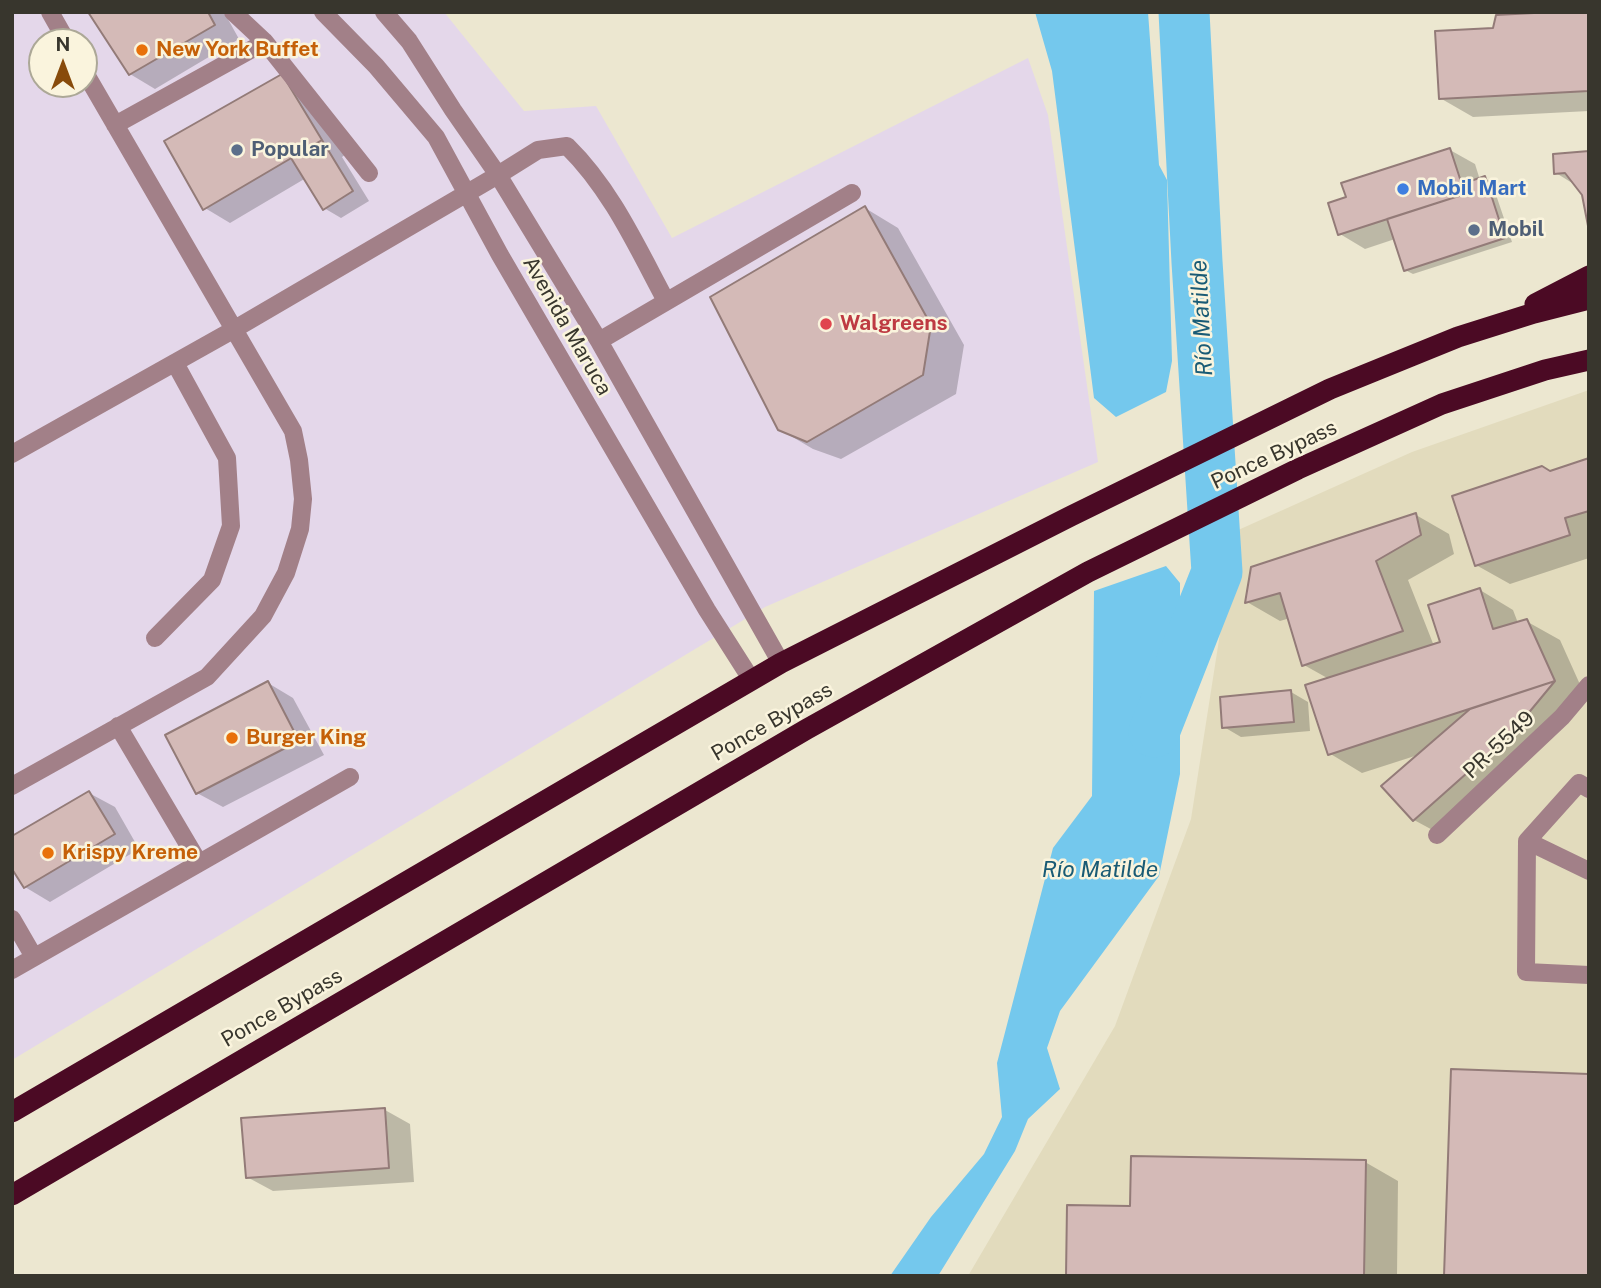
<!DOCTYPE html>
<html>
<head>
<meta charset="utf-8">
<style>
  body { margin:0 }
  #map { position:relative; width:1601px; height:1288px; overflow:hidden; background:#ece7d0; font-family:"Public Sans",sans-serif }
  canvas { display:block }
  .frame { position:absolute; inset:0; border:14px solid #38362d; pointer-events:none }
  .north { position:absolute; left:28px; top:28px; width:70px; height:70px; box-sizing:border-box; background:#faf4dd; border:2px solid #aca897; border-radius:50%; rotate:0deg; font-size:19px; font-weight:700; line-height:28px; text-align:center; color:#38362d }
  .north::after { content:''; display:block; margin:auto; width:24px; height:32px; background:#884b0b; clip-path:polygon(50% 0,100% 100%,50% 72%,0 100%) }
</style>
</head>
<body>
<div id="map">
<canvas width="1601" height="1288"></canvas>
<div class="frame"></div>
<div class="north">N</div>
</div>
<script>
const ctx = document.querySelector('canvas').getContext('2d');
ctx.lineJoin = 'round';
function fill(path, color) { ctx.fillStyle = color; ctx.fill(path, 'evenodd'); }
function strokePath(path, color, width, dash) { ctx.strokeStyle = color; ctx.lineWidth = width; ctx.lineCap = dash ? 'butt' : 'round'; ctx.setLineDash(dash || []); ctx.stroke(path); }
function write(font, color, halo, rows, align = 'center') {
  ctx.font = font + ' "Public Sans",sans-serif'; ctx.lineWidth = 5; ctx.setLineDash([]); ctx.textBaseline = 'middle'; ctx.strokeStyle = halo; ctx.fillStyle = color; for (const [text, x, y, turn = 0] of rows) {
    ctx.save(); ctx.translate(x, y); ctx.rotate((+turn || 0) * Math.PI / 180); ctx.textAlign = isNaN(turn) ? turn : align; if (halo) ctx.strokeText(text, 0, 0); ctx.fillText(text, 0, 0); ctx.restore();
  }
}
fill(new Path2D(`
  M12,12H444L524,111L596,106L672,238L1028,58L1048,115L1098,462L765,607L12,1060ZM42,42H84V84H42Z`), '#e4d7ea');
fill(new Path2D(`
  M1589,390V1276H968L1115,1026L1191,819L1236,531L1412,452Z`), '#e2dbbd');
fill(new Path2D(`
  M1035,12H1148L1159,165L1167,180L1172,361L1166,392L1116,417L1094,398L1052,71Z
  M1166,566L1180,583V774L1159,876L1060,1011L1047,1048L1060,1089L1028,1119L1015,1151L938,1276H890L931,1217L984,1154L1002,1117L997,1063L1053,848L1092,796L1094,591Z`), '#74c8ed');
fill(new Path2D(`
  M90,12H224L239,39L155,89L130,74Z
  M1589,12V111L1473,117L1440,98L1495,29Z
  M282,76L346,154L342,157L369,201L341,218L324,208L306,178L230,223L205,208Z
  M1450,150L1475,164L1480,180L1485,178L1492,183L1512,242L1413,274L1405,270L1395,239L1365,249L1340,234L1348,199Z
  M1589,153L1584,194L1577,186L1556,173Z
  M865,208L898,228L964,345L956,394L841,459L813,449L779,429Z
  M1589,460V558L1510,584L1476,565L1550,473Z
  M1416,515L1449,534L1454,554L1408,580L1434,646L1442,643L1480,590L1513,610L1518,623L1526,621L1560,640L1587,700L1440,834L1414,820L1383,786L1421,754L1362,773L1329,753V679L1304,665L1290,618L1280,621L1247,602Z
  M268,683L293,698L324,755L223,807L197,793Z
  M1291,692L1308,702L1310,731L1241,737L1224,727Z
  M89,793L115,807L139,849L50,902L25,887Z
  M385,1110L410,1124L414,1182L273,1191L247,1177Z
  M1365,1162L1398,1181L1397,1276H1068L1132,1207Z`), '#0003');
strokePath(new Path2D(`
  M1154,732L1217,572L1197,262L1184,12`), '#74c8ed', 51);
const building = new Path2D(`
  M88,12H208L215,25L129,75Z
  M1553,12H1589V91L1439,99L1435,31L1493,28L1496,15Z
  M282,74L322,140L203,210L164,141Z
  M322,140L353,191L323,210L291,158Z
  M1450,148L1465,194L1338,235L1328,203L1346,197L1341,183Z
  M1589,151V231L1582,195L1565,173L1554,174L1553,154Z
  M1485,176L1505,238L1404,271L1387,219L1465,194L1462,184Z
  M865,206L931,325L923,375L807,442L778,430L710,297Z
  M1589,458V511L1565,518L1570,535L1475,566L1452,496L1542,466L1550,471Z
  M1416,513L1421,535L1376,561L1403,631L1302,666L1280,593L1245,603L1251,567Z
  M1480,588L1493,629L1527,619L1555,681L1328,755L1305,685L1440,642L1428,605Z
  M268,681L299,741L196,794L165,735Z
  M1555,681L1512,733L1413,821L1381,786L1470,709Z
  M1291,690L1294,722L1222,728L1220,697Z
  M89,791L115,834L24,888L12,869V836Z
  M1451,1069L1589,1074V1276H1444Z
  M385,1108L389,1168L246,1178L241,1118Z
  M1131,1156L1366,1160L1364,1276H1066L1067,1205L1130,1206Z`);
fill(building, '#d4bab7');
strokePath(building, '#937b78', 2);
strokePath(new Path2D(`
  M50,12L67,42
  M233,12L265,42L369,173
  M323,12L376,66L436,137L500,255L707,610L751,679
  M384,12L409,41L453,110L498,175L599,341L781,663
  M115,125L265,42
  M599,341L852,193
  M12,454L233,330L498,175L538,150L567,146C611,189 637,247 666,301
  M155,638L212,580L231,526L227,458L175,363
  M118,726L199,863
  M12,786L207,677L263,616L286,573L300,529L303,499L299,460L293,431L84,71
  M1589,789L1579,783L1527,841L1589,871
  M1437,835L1562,717L1589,685
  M1527,841L1526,972L1589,975
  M12,919L34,957
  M12,970L350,777`), '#a28088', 18);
strokePath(new Path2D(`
  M1535,304L1589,276
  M12,1112L781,663L1071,516L1330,389L1458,337L1534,313L1589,299
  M12,1195L807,729L1088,572L1298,469L1442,404L1545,370L1589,360`), '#4b0a24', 21);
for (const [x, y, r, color] of [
  [142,50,7,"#e8710a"],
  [237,150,7,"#5c6f8a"],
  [1403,189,7,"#3f7fe0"],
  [1474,230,7,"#5c6f8a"],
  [826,324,7,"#e0444e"],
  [232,738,7,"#e8710a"],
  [48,853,7,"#e8710a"]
]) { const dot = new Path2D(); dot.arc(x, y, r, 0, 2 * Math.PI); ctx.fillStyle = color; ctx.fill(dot); strokePath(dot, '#faf4dd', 2.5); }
write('bold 21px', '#c56008', '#faf4dd', [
  ["New York Buffet",156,50],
  ["Burger King",246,738],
  ["Krispy Kreme",62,853]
], 'left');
write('bold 21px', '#4e5e75', '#faf4dd', [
  ["Popular",251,150],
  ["Mobil",1488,230]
], 'left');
write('bold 21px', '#366cbe', '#faf4dd', [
  ["Mobil Mart",1417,189]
], 'left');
write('bold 21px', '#be3a42', '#faf4dd', [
  ["Walgreens",840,324]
], 'left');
write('21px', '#38362d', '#faf4dd', [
  ["Avenida Maruca",567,326,60],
  ["Ponce Bypass",1274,455,-25],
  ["Ponce Bypass",772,722,-30],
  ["PR-5549",1499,745,-43],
  ["Ponce Bypass",282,1008,-30]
]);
write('italic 23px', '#195b75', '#faf4dd', [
  ["Río Matilde",1202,318,-93],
  ["Río Matilde",1100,870]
]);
</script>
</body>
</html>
